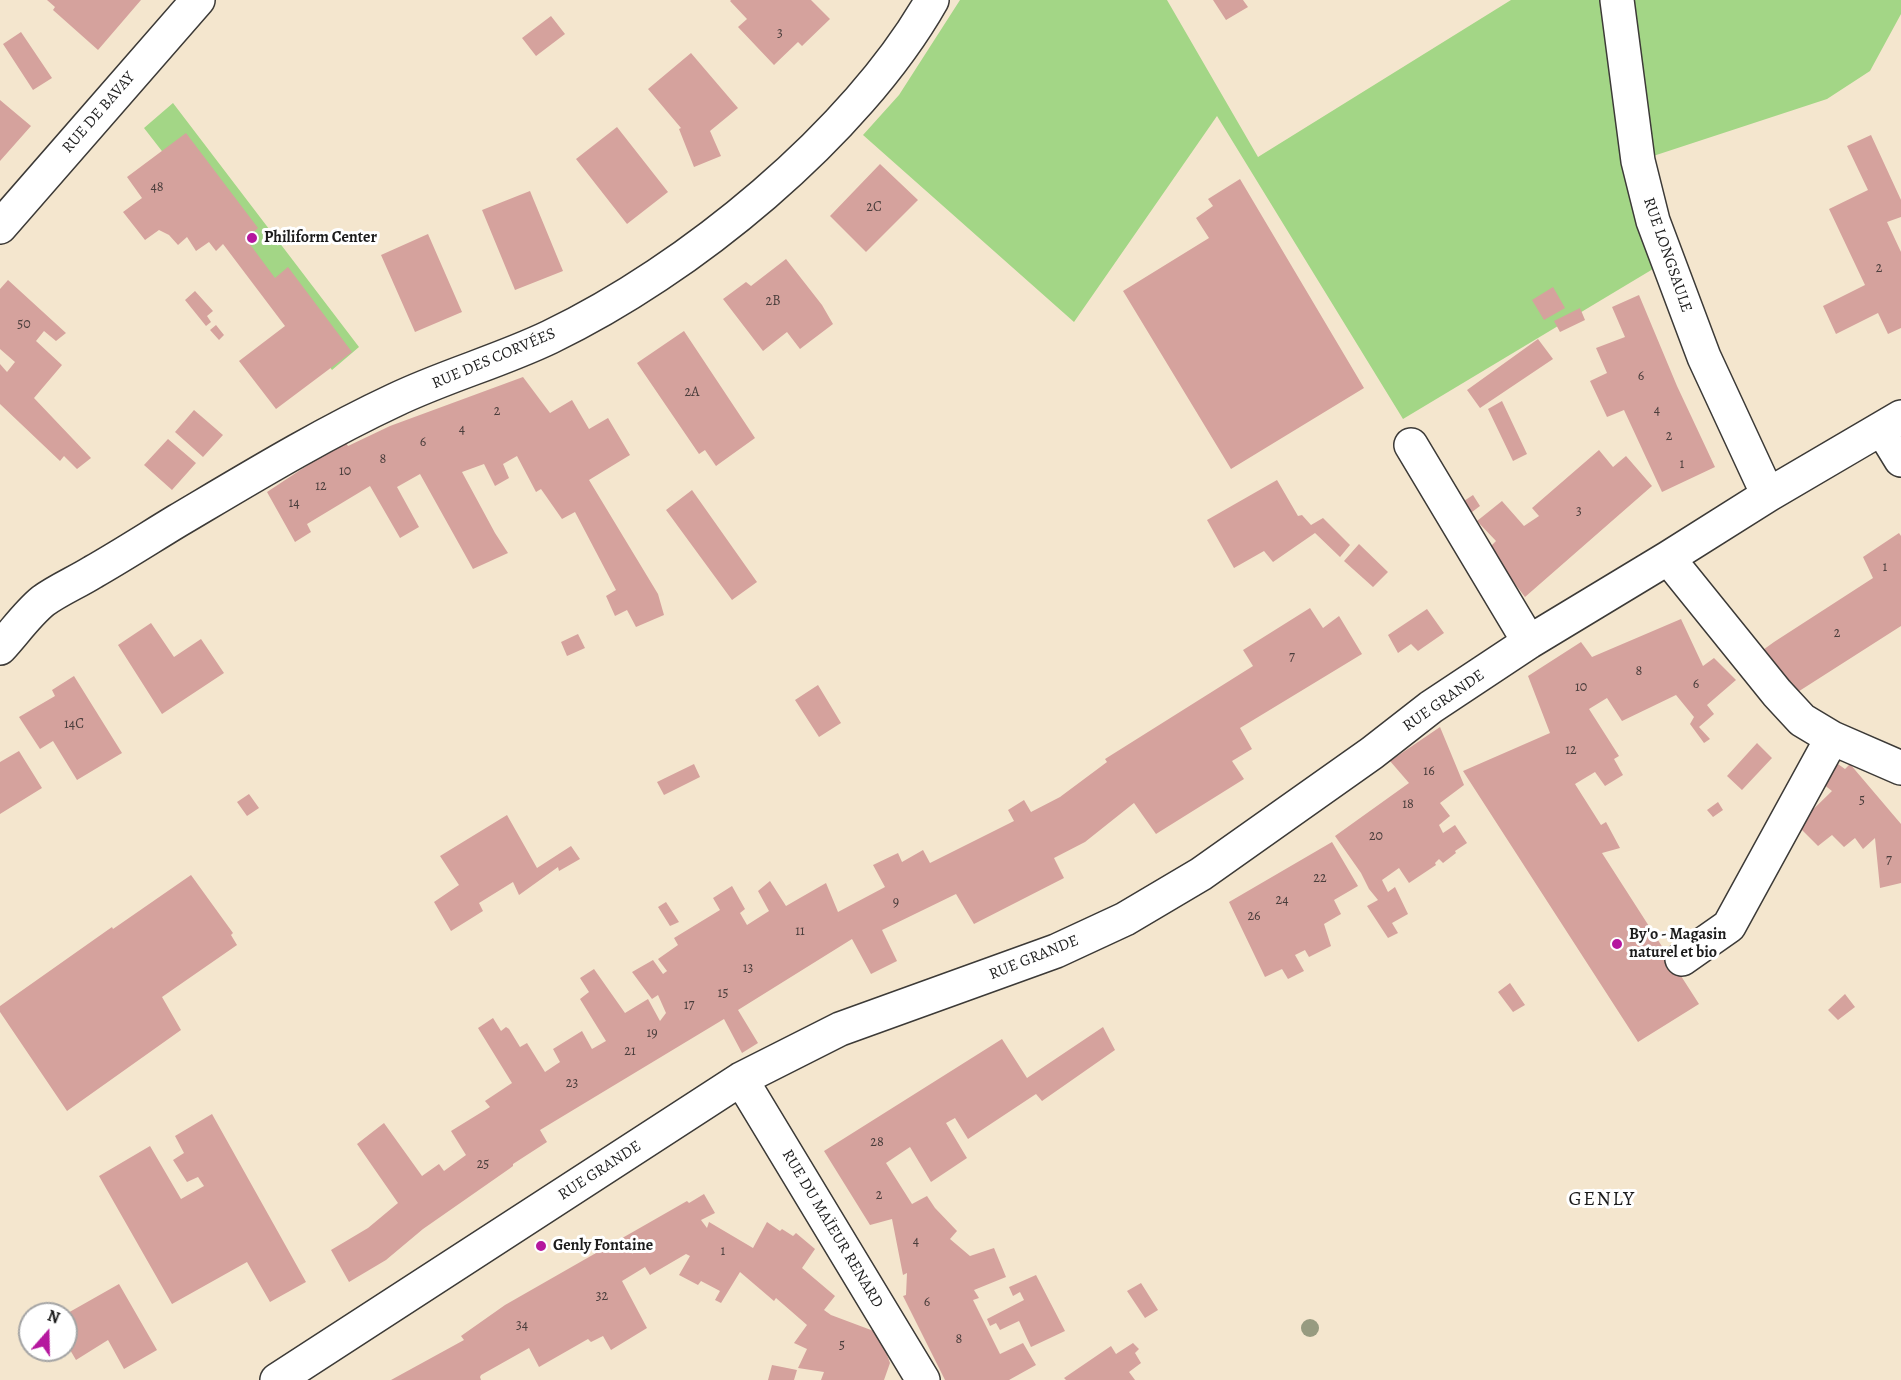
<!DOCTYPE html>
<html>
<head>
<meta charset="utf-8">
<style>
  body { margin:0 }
  #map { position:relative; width:1901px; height:1380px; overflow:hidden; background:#f4e6ce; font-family:Alegreya,serif }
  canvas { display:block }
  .north { position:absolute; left:18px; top:1302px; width:60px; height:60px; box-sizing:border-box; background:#fff; border:2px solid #a4a4a4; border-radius:50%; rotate:20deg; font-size:16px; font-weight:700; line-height:24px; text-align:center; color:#1c1c1c }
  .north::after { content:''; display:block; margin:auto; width:21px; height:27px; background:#b5179e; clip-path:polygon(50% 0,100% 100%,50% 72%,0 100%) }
</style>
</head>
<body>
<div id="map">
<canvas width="1901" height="1380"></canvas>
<div class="north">N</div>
</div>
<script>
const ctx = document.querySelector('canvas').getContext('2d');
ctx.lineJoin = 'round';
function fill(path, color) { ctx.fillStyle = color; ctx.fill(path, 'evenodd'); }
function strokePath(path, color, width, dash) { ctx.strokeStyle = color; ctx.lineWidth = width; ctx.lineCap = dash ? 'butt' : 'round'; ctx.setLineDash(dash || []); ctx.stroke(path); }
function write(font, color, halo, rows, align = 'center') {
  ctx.font = font + ' Alegreya,serif'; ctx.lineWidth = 6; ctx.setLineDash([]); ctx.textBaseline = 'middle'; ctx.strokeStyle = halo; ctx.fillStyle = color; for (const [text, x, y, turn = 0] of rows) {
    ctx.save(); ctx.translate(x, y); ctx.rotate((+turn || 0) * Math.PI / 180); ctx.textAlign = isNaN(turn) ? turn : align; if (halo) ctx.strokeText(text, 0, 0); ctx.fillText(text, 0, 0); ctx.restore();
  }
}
fill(new Path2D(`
  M960,0H1167L1258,157L1511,0H1901V14L1870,71L1827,99L1638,161L1668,260L1403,419L1217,116L1074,322L863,135L899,95Z
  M173,103L359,347L332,370L144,128Z`), '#a3d686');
fill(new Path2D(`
  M47,0H141L98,50L53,10L55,7Z
  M731,0H811L830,19L802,46L798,42L774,65L738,27L747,19L730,1Z
  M1213,0H1243L1248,7L1226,20Z
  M551,16L565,34L536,56L522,38Z
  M21,32L52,78L33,90L3,44Z
  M691,53L738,108L710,131L721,156L694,167L679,129L681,128L648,89Z
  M0,100L31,126L0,161Z
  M617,127L668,192L627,224L576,159Z
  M186,133L258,228L246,239L275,278L288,267L352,352L276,409L239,361L285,326L223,244L216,251L209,242L196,251L187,237L178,245L169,235L159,230L145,240L123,212L142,198L127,177Z
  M1871,135L1901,200V217L1887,222L1901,252V328L1888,334L1878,313L1836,334L1823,306L1865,285L1829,209L1868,190L1847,146Z
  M880,164L918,200L866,252L830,216Z
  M1240,179L1364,388L1231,469L1123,291L1209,238L1196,218L1213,206L1208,199Z
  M530,191L563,271L515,290L482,210Z
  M428,234L462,312L415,332L381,255Z
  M786,259L822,305L833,324L800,349L787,332L763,351L723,299L746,282L751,286Z
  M8,280L66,333L56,341L44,331L36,341L62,365L34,398L91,458L77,469L64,456L60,461L0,404V364L7,372L15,362L0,349V289Z
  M1553,287L1565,308L1544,320L1532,300Z
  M195,291L213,311L207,316L211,322L206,326L185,300Z
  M1639,295L1677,386L1715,467L1662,492L1624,410L1607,417L1590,381L1607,373L1596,348L1625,337L1612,307Z
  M1580,308L1585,320L1560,332L1554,321Z
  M216,325L224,335L219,340L210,330Z
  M684,331L755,438L716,466L705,450L699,454L637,363Z
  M1538,339L1553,359L1480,408L1467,390Z
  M523,377L550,413L572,400L589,429L608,418L630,455L589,480L658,594L664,615L636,627L627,610L615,616L606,596L616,590L575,512L562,519L541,489L536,492L517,456L503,464L509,478L495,486L484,464L462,472L495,533L508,553L473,569L420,474L397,487L419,527L400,538L370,486L307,524L311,532L295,542L267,492L320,457L318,455L344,440L348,446L390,426Z
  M1502,401L1527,454L1513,461L1488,409Z
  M194,410L223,435L203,457L175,432Z
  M168,439L196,463L172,490L144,465Z
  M1599,450L1613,467L1626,456L1652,486L1525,597L1488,549L1496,541L1477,521L1502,501L1524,526L1539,516L1532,508Z
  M1277,480L1298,516L1302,515L1311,525L1323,518L1350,545L1340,557L1315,533L1273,562L1264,551L1234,568L1207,520Z
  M692,490L757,582L732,600L666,510Z
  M1473,495L1480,506L1468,515L1461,503Z
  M1899,533L1901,536V626L1793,695L1756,655L1774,642L1873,578L1863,557Z
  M1359,544L1388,572L1373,587L1344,561Z
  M1310,608L1323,628L1339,616L1362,654L1240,728L1252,749L1232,761L1244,779L1156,834L1134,803L1085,842L1054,858L1064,878L974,924L956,894L882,930L897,961L871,974L852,939L738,1010L758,1043L742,1053L724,1019L540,1130L547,1142L513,1164V1166L509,1169L423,1229L386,1260L349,1282L331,1250L368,1228L398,1203L357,1144L384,1123L422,1176L439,1164L444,1171L466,1155L451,1131L490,1107L485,1101L512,1083L478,1028L493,1018L501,1031L506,1027L509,1029L520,1047L527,1043L545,1072L560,1062L553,1049L582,1031L592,1049L606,1041L580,999L589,992L580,978L594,969L625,1013L648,999L660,1021L666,1013L658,995L652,999L632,972L653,960L663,974L667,971L658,959L678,945L674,938L720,910L713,898L732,886L745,909L740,913L747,925L769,911L758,891L770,881L786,906L826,883L838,912L885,887L873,865L898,853L902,862L923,850L930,863L1014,821L1008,810L1024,800L1031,812L1060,797L1107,762L1105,759L1253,666L1243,650Z
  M1427,609L1444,633L1418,651L1411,644L1398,653L1388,635Z
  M1681,619L1703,666L1714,658L1736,680L1707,705L1714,714L1699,727L1710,739L1704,743L1690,724L1694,717L1676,695L1622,721L1607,698L1589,709L1619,756L1614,759L1623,775L1605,786L1595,772L1575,784L1601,825L1606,822L1620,848L1602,853L1699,1004L1638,1042L1463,771L1550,733L1528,676L1581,642L1592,657Z
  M151,623L174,657L201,639L224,673L162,714L118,645Z
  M578,634L585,648L567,656L561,642Z
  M74,676L122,753L77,780L53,741L40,749L19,717L55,696L52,690Z
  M818,685L841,723L819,737L795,700Z
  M1440,727L1464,785L1440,803L1450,816L1439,825L1443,833L1455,825L1467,843L1455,851L1456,853L1443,863L1439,859L1435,863L1436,865L1409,883L1399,868L1382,880L1388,892L1395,887L1408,914L1392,923L1398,933L1388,938L1367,906L1378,900L1369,889L1361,873L1335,836L1409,783L1390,761Z
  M1757,743L1772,758L1742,790L1727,776Z
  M19,751L42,788L0,814V762Z
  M1828,757L1845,769L1850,764L1901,824V883L1880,888L1875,838L1863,849L1855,838L1844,847L1832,835L1818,846L1797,825L1832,791L1814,777Z
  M694,764L700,777L664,795L657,782Z
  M249,794L259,808L247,816L237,802Z
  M1718,802L1723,810L1713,817L1707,810Z
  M507,815L537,868L571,846L580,859L559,871L558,867L519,895L513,882L479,903L483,911L451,931L434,902L459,885L440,856Z
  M1332,842L1358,886L1334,900L1341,914L1324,924L1331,946L1309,957L1305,950L1295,955L1304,971L1288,979L1282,969L1265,977L1229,902Z
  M191,875L233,933L231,935L237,945L162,997L181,1030L67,1111L0,1012V1006L112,927L113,929Z
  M666,902L679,922L670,926L658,907Z
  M1510,983L1525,1005L1513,1012L1498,992Z
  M1845,994L1855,1007L1838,1020L1828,1010Z
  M1103,1027L1115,1050L1042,1101L1036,1094L968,1139L955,1118L946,1123L967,1158L931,1182L910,1147L886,1163L912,1204L927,1196L935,1208L957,1231L950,1239L970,1256L994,1248L1006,1277L974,1290L979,1298L973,1300L1000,1354L1023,1343L1036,1365L1009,1380H945L903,1296L906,1295L907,1273L903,1275L892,1219L870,1225L824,1151L1002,1039L1027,1078Z
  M212,1114L306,1282L270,1302L247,1262L172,1304L99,1176L150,1146L181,1199L204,1186L198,1177L187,1182L173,1160L184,1153L175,1136Z
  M704,1194L715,1213L701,1220L707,1228L709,1222L753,1248L767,1222L780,1231L782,1229L793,1236L796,1233L815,1249L802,1268L835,1296L824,1310L831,1315L879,1333L890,1363L884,1380H821L824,1372L798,1368L807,1349L794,1343L807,1325L776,1298L774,1301L740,1272L721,1303L715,1300L720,1291L701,1281L698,1285L679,1275L690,1256L686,1254L650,1275L645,1267L622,1281L647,1328L611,1350L603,1336L591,1342L588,1339L539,1367L529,1348L481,1375L480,1377L481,1380H391L464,1340L461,1336L505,1305L687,1201L689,1203Z
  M1036,1275L1065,1331L1031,1347L1019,1321L1000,1330L996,1323L990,1326L987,1319L1024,1300L1020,1292L1013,1296L1009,1287Z
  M1141,1283L1158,1310L1145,1318L1127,1291Z
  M119,1284L157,1350L124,1369L108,1340L76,1360L66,1343V1314Z
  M1133,1343L1139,1349L1135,1353L1141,1363L1129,1372L1135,1380H1066L1064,1378L1111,1346L1116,1354Z
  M772,1365L797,1370L794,1380H768Z`), '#d5a29d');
const minor = new Path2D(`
  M1617,0L1638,161L1653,221L1704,357L1768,495
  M1882,429L1901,460
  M1411,445L1529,642
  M1668,558L1777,693L1802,720L1832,738L1901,768
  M0,648C14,633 27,614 43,601C58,590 77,582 93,572C121,556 149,538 177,521C248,479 320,435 395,400C445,376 500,361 550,337C688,271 856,134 932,0
  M1682,959L1729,926L1832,738
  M741,1079L923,1380
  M277,1380L741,1079L840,1029L1056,951L1125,919L1201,874L1372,753L1431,707L1529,642L1668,558L1768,495L1901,417`);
const major = new Path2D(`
  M0,227L198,0`);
strokePath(minor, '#3c3a37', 36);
strokePath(major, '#3c3a37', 36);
strokePath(minor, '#fff', 33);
strokePath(major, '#fff', 33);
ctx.fillStyle = '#979b80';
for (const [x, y] of [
  [1310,1328]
]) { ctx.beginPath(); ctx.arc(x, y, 9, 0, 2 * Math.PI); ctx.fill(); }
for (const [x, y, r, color] of [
  [252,238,6,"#b5179e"],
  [1617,944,6,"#b5179e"],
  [541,1246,6,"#b5179e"]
]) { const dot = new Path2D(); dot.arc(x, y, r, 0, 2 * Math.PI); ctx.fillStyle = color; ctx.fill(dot); strokePath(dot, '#fff', 2); }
write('14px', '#4a3e3c', null, [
  ["3",780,34],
  ["48",157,188],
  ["2C",874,208],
  ["2",1879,269],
  ["2B",773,302],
  ["50",24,325],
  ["6",1641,377],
  ["2A",692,393],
  ["4",1657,411],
  ["2",497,412],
  ["4",462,430],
  ["2",1669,437],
  ["6",423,443],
  ["8",383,460],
  ["1",1682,465],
  ["10",345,472],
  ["12",321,487],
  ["14",294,504],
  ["3",1579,512],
  ["1",1885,568],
  ["2",1837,634],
  ["7",1292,658],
  ["8",1639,672],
  ["6",1696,685],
  ["10",1581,688],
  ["14C",74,725],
  ["12",1571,751],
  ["16",1429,772],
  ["5",1862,801],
  ["18",1408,805],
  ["20",1376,837],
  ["7",1889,861],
  ["22",1320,879],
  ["24",1282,901],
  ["9",896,903],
  ["26",1254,917],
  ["11",800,932],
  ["13",748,969],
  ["15",723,994],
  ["17",689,1006],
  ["19",652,1034],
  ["21",630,1052],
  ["23",572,1084],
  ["28",877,1143],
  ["25",483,1165],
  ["2",879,1196],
  ["4",916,1242],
  ["1",723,1252],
  ["32",602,1297],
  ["6",927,1303],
  ["34",522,1326],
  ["8",959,1340],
  ["5",842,1346]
]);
write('16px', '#1c1c1c', '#fff', [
  ["RUE DE BAVAY",99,113,-49],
  ["RUE LONGSAULE",1667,255,71],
  ["RUE DES CORVÉES",494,359,-23],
  ["RUE GRANDE",1444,701,-35],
  ["RUE GRANDE",1034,958,-22],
  ["RUE GRANDE",600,1171,-33],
  ["RUE DU MAÏEUR RENARD",832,1229,59]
]);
write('bold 16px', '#1c1c1c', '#fff', [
  ["Philiform Center",264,238],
  ["By'o - Magasin",1629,935],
  ["naturel et bio",1629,953],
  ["Genly Fontaine",553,1246]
], 'left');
ctx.letterSpacing = '1.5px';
write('20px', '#1c1c1c', '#fff', [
  ["GENLY",1602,1200]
]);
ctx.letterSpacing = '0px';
</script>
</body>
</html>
